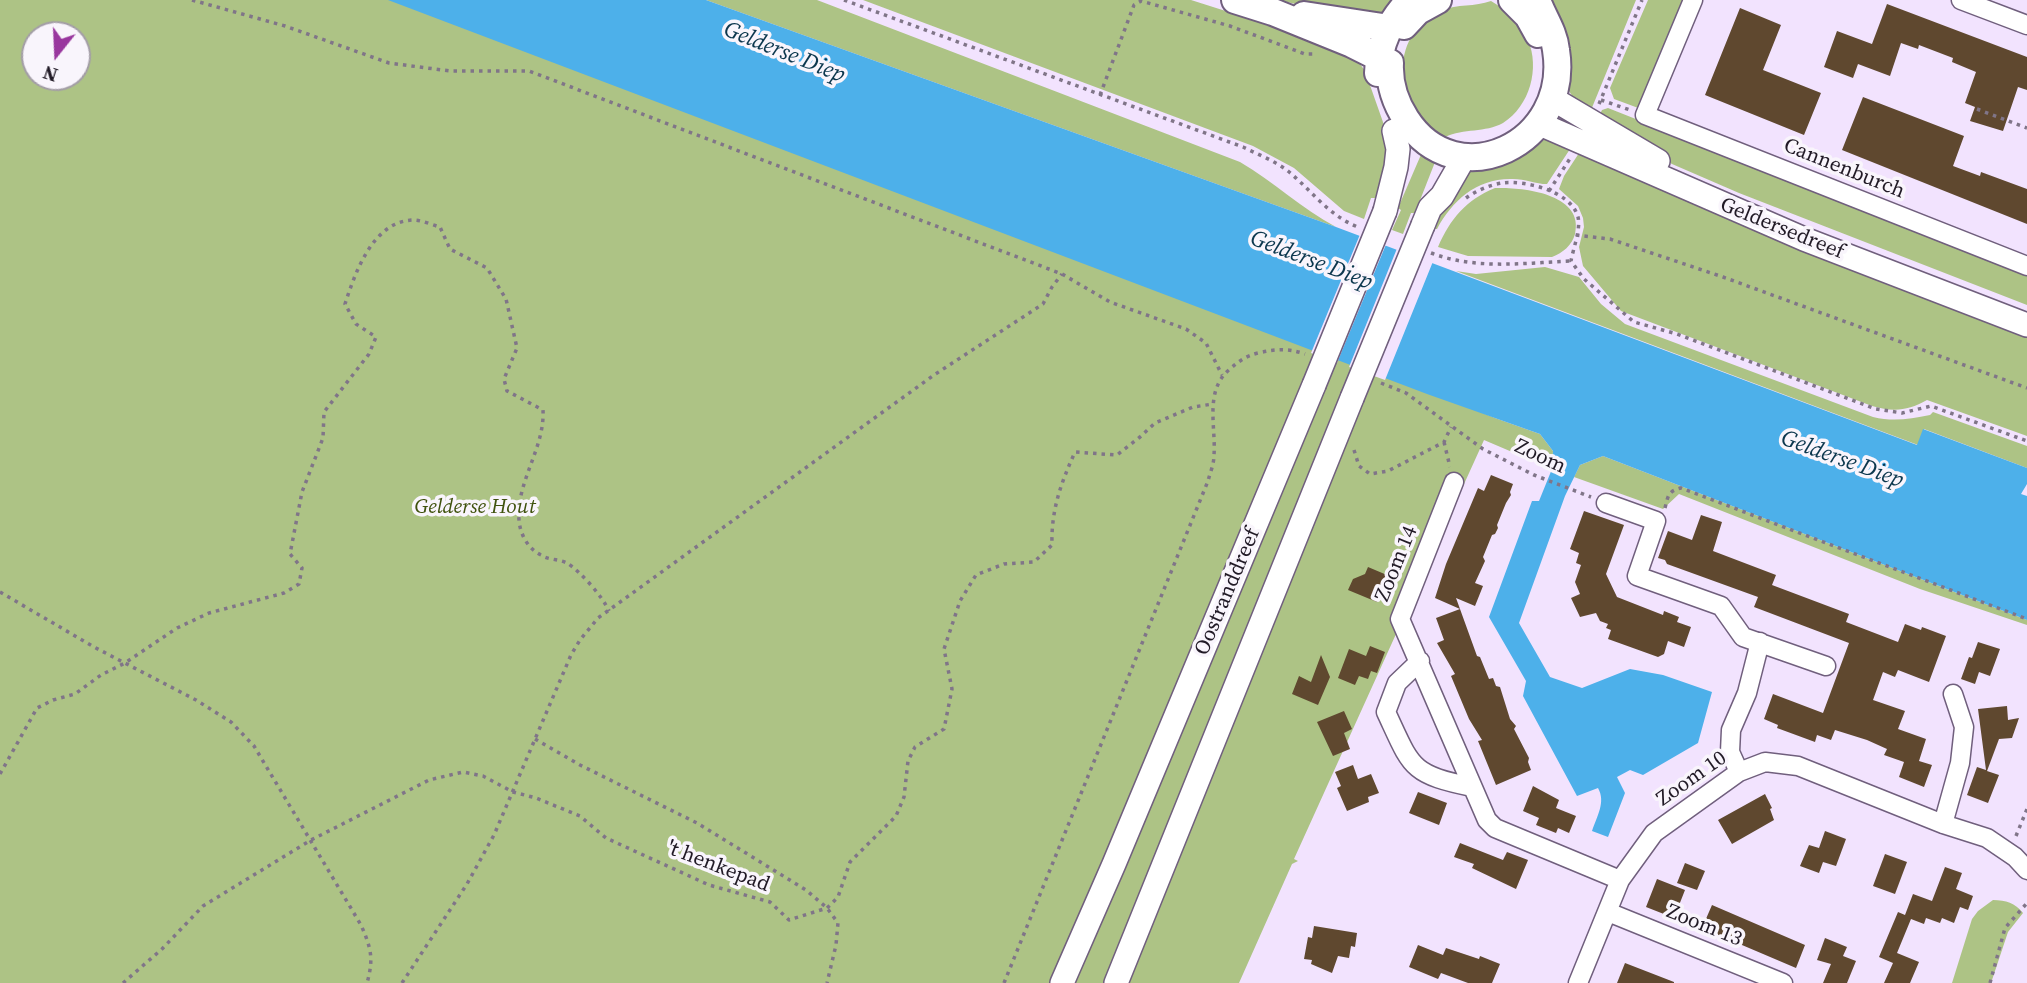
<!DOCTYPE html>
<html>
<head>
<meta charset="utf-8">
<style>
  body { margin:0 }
  #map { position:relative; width:2027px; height:983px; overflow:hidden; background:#f2e3fe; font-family:"Source Serif 4",serif }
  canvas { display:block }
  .north { position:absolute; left:21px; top:21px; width:70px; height:70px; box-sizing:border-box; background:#f9f5fc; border:2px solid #a39da6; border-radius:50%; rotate:198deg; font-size:19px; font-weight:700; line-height:28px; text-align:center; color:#211a26 }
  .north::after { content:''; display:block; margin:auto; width:24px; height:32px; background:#99379e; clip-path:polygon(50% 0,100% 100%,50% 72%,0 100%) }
</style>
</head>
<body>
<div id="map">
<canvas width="2027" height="983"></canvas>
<div class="north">N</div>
</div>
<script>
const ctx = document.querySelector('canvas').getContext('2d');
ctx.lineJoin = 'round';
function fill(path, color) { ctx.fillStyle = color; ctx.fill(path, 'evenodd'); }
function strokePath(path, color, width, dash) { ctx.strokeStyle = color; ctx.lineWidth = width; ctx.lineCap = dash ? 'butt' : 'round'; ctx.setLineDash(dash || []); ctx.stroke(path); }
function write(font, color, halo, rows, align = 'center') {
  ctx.font = font + ' "Source Serif 4",serif'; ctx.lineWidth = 7; ctx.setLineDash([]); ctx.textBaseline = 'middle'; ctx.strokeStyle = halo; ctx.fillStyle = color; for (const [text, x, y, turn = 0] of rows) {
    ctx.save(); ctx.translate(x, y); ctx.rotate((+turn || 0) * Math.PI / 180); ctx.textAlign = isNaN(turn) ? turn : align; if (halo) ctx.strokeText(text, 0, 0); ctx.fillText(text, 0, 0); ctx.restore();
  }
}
fill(new Path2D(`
  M0,0H476L1495,418L1540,434L1553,451L1552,469L1484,440L1294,859L1298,861L1292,864L1239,983H0ZM35,35H77V77H35Z
  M706,0H817L1240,162C1274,182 1302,209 1336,227Z
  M863,0H1191L1279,28L1358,61L1365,71L1390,142L1377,198H1371L1364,219L1344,211L1294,168L1253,146Z
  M1279,0H1402C1393,6 1384,13 1373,16C1346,20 1306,6 1279,0Z
  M1545,0H1636L1589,115L1576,102L1569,91Z
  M1648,0H1684L1641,109L1614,99L1610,88Z
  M1491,1C1506,10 1521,22 1528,40C1540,68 1530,106 1503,123C1485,133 1464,128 1445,137C1394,110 1385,36 1442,10C1457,4 1475,7 1491,1Z
  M1608,108L2027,274V305L1739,193L1672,164L1597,120L1602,110Z
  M1552,139L1574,143L1547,184C1535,184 1523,178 1510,179C1476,179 1452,201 1437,229H1435L1448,197L1469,170L1537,141Z
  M1583,147L2027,329V436L1927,400C1908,411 1893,412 1872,406L1621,311L1583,266L1579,247L1584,227L1583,218L1578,206L1559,189L1564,176Z
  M1423,150L1437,157L1415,213H1411L1403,234L1392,230L1401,210L1398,208Z
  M1495,188C1521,187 1585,193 1575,234C1572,245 1563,253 1552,257L1468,256L1438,247C1450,219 1466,200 1495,188Z
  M1545,267L1579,277L1601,304L1625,324L1873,417C1893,422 1910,419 1930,415L1933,412L2027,446V468L1924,429L1918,445L1456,271L1476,274Z
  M1603,456L2027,620V625L1920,589L1679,494L1663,509L1574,477L1580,465Z
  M1993,900C2006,900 2015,903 2023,913L2008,932L1991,983H1952L1972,919L1978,911Z`), '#adc385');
fill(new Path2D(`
  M388,0H706L1336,227L1917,445L1923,429L2027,468V484L2021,494L2027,496V620L1603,456L1580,465L1565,496L1519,623L1550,677L1582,688L1630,669L1663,675L1712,692L1698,743L1643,775L1630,770L1617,777L1625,793L1608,837L1592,831C1597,816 1606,802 1598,788L1577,796L1523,696L1526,681L1489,617L1532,501H1539L1552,469L1553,451L1540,434L1427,394Z`), '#4db0ea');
fill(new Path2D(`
  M1361,232L1387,242L1337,363L1311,353Z
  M1398,246L1434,259L1385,380L1349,367Z`), '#f2e3fe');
fill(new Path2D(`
  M1887,4L2027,57V90L2018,87L2003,131L1970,121L1975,107L1965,103L1976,72L1952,62L1953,58L1919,45L1918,49L1901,43L1890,76L1858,64L1853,78L1824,67L1837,31L1872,44Z
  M1740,8L1781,25L1763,70L1821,93L1804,135L1705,95Z
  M1863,97L1964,136L1953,166L1980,176L1981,172L2027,189V224L1842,150Z
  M1491,475L1513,484L1510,492L1511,495L1506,503L1497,525L1498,528L1495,534L1492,535L1483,557L1485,561L1475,583L1483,586L1475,606L1456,598L1460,609L1435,598L1446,564L1478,488L1484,491Z
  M1584,511L1624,525L1606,574L1617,597L1663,615L1664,611L1679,617L1677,622L1691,627L1684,647L1668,641L1664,654L1658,657L1608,639L1611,630L1606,628L1608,624L1600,621L1596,613L1580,617L1571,598L1580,594L1575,582L1581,565L1576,563L1579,553L1570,549Z
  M1701,515L1722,522L1713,551L1776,575L1772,585L1849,614L1846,622L1898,642L1905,624L1921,630L1922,627L1946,636L1929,682L1898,670L1895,677L1883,672L1873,700L1905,711L1898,729L1926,739L1919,761L1932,765L1924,787L1899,777L1904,762L1884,755L1887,749L1867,740L1835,730L1831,740L1817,735L1815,742L1777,728L1778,725L1764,719L1773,694L1823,713L1849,643L1754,607L1758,597L1667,564L1665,560L1658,558L1668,531L1692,540Z
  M1368,567L1394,578L1392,582L1395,589L1388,592L1387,596L1381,594L1377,602L1348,590L1353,579L1365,574Z
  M1460,609L1477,656L1480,657L1489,679L1493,678L1496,686L1500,687L1510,719L1516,726L1514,729L1529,758L1528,762L1531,770L1496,785L1478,741L1482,740L1469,719L1451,676L1455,674L1437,643L1444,640L1436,618Z
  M1978,642L2000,649L1990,676L1979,672L1975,684L1961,679L1969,657L1972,658Z
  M1370,646L1385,652L1377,673L1371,671L1368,679L1359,676L1355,685L1338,678L1349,649L1366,656Z
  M1321,655L1330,677L1318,705L1292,694L1299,676L1311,682Z
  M2007,706L2008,720L2019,718L2012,738L1999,739L1987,771L1999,775L1988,803L1967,795L1977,767L1986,770L1978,709Z
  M1344,711L1352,729L1344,733L1350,749L1333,756L1317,722Z
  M1353,765L1358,779L1371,774L1379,793L1368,797L1369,802L1347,811L1337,788L1341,786L1335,772Z
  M1533,786L1559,800L1556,808L1576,816L1569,833L1558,828L1556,833L1536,825L1539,818L1523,811Z
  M1418,792L1447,803L1439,825L1409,813Z
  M1765,794L1772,808L1770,809L1774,820L1732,844L1718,820Z
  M1825,831L1846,839L1836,866L1823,862L1819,873L1800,866L1809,845L1819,848Z
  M1460,843L1503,860L1507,852L1528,860L1516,889L1472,868L1474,864L1454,857Z
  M1885,854L1907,862L1895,894L1873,886Z
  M1685,863L1705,871L1697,890L1677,883Z
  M1945,867L1962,873L1956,889L1973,896L1968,910L1960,907L1954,923L1942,918L1940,923L1926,918L1924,924L1911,919L1897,953L1919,962L1910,983H1884L1893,963L1879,957L1898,912L1905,915L1913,894L1932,901Z
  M1657,879L1685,890L1674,918L1646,907Z
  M1712,905L1805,945L1796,968L1702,928Z
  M1314,926L1357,933L1355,947L1351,946L1349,958L1338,956L1332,973L1311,964L1312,960L1304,959L1308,937L1312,938Z
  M1825,938L1847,947L1843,956L1856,961L1847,983H1823L1831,964L1817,960Z
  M1418,945L1443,955L1446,948L1479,959L1480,956L1500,964L1492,983H1468L1441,973L1438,979L1409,967Z
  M1625,963L1674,982V983H1617Z`), '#5f482f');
const minor = new Path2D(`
  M1693,0L1645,115L2027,266
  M1961,0L2027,25
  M1454,482L1400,619L1487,820L1495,828L1620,880
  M1606,503L1656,521L1637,576L1721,606L1743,637L1826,666
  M1420,661L1397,683L1386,712C1412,768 1410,774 1472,787
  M1739,772L1730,752L1731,730L1747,693L1760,642
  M1943,824L1960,763L1964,727L1953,694
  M1608,912L1783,983
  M1578,983L1620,880L1654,833L1739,772L1765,762L1798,766L1943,824L1987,838L2015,857L2027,870`);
const secondary = new Path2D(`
  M1553,99L1658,161
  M1540,124L1804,239L2027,325
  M1385,211L1396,167L1398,149L1394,131
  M1423,225L1430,208L1442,196L1465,156
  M1062,983L1114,864L1314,385
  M1116,983L1352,398`);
const primary = new Path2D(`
  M1235,0L1273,12L1352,44L1390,63C1389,83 1395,102 1406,119C1457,198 1571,144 1556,50C1554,31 1543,17 1537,0
  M1512,0L1528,16L1538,34
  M1304,15L1389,28
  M1404,26L1418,11L1438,0
  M1378,73C1379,43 1390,21 1410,0`);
strokePath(minor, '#705f7d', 21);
strokePath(secondary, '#705f7d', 26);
strokePath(primary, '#705f7d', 30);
strokePath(new Path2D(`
  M192,0L285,26L389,63L450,71H529L1062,274L1110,302L1186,329L1206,343L1222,375
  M844,0L1243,147C1257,154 1275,161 1288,171C1311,190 1329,216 1358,227
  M1100,95L1134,5L1141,1L1230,26L1305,54H1314
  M1601,100L1630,110
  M1599,104L1642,0
  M1977,109L2027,128
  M1549,191L1571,157
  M1466,198C1476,191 1489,185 1502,183C1525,180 1571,191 1578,217C1581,229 1573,249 1571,261L1584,279L1634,322L1677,334L1876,409L1902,413L1931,406L2027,441
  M1576,235L1610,239L1723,277L2027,388
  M1431,253C1476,270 1524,263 1571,261
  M1381,383L1406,393L1483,449L1534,475L1591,497
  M1444,442L1450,467
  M1354,450L1359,466L1370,474L1388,471L1444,442L1451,427
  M1665,508C1668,496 1668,491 1681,488L2027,619
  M0,592L94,647L196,700L231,722L254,746L361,925C371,948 374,958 367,983
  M535,739L580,765L697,823L806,890L827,908L838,923L836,945L827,983
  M0,774L37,708L53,700L75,694L101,675L125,663L177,628L209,613L284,593L299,584L302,568L290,554L302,492L323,438L324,412L369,354L376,337L356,324L345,304C355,273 373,221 413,220C422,220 432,225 440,227L450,249L487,268L506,299L517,348L504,379L507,391L543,410C545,448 516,482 519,520C520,534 528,549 541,555C548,560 559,559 567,563C580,571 603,597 609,611
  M2016,836L2027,809
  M123,983L162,949L203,906L311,840L429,780L463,772L483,776L513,792L536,798L580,816L606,838L709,885L770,902L789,920L827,908L838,897L850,862L896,816L904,797L908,761L915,747L944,729L952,689L944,649L960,601L976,575L1004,564L1034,562L1052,545C1051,510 1061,483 1075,452L1117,455L1140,437L1155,423L1193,407L1213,404
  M402,983L467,884L494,835L571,655L580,640L598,618L934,375L1043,304L1052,287L1062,274
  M1004,983L1208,481C1210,473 1214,464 1214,455C1216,426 1204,390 1230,369C1239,361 1246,356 1258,353C1275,349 1288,348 1305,354
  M1990,983L2005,928L2027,903`), '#807588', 3.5, [3.5, 5]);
strokePath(minor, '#fff', 18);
strokePath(secondary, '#fff', 23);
strokePath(primary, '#fff', 26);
const secondaryBridge = new Path2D(`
  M1314,385L1385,211
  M1352,398L1423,225`);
strokePath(secondaryBridge, '#705f7d', 26, []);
strokePath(secondaryBridge, '#fff', 23);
write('21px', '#211a26', '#f9f5fc', [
  ["Cannenburch",1844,169,22],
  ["Geldersedreef",1782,229,22],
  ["Zoom",1540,457,25],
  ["Zoom 14",1397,564,-68],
  ["Oostranddreef",1228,592,-67],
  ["Zoom 10",1692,779,-35],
  ["'t henkepad",718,867,21],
  ["Zoom 13",1704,926,22]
]);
write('italic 21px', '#3f520d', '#f9f5fc', [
  ["Gelderse Hout",475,508]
]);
write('italic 23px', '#0c374e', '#f9f5fc', [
  ["Gelderse Diep",784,53,22],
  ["Gelderse Diep",1311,261,21],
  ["Gelderse Diep",1842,460,20]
]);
</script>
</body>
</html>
